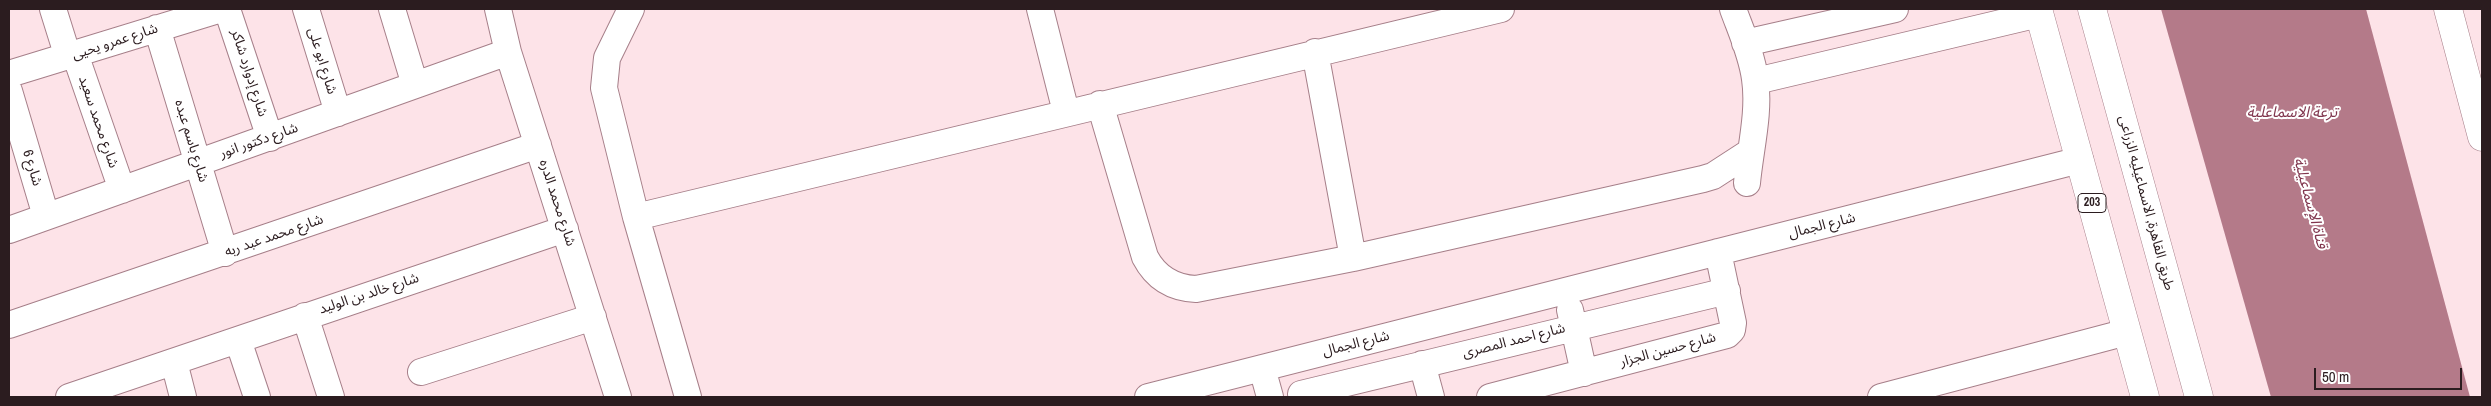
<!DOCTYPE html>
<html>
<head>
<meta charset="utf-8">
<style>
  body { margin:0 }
  #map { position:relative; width:2491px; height:406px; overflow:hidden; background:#fde3e8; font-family:"Archivo Narrow",sans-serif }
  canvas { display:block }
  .frame { position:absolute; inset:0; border:10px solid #2b1c1f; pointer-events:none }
  .scale { position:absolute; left:2314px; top:368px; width:148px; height:22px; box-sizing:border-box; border:2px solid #2b1c1f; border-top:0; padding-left:6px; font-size:15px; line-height:18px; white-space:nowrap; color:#2b1c1f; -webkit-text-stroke:4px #fff; paint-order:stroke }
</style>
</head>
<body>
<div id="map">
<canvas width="2491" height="406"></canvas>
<div class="frame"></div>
<div class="scale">50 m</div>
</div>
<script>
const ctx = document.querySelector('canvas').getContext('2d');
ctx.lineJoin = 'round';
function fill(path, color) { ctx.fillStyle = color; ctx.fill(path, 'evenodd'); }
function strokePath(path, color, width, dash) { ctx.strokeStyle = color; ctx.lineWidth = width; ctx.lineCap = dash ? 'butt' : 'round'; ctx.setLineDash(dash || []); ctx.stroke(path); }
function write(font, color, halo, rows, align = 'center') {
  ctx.font = font + ' "Archivo Narrow","Noto Sans Arabic",sans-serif'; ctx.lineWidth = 4; ctx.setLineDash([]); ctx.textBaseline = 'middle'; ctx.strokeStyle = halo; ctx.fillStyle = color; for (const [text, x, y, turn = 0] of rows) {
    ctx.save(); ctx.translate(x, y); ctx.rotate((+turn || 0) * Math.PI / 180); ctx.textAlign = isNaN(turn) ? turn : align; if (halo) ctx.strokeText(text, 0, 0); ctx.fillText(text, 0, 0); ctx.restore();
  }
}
fill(new Path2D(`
  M2161,9H2366L2470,397H2271Z`), '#b47a89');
const minor = new Path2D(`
  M53,9L68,57
  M227,9L270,138
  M306,9L338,113
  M392,9L415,85
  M498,9L508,52L618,397
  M631,9L607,58L604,88L636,217L688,397
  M1040,9L1066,112
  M1733,9C1741,31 1752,55 1755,79C1760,112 1750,150 1747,183
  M157,28L225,253
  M1745,43L1895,9
  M1315,52L1353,258
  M75,54L122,190
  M9,74L221,9
  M1756,81L2039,14
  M9,91L46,216
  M1100,104L1145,257C1156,278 1173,288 1196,289L1353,258L1703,179L1713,176L1750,152
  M636,217L1501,9
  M9,230L508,52
  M1570,310L1584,373
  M305,316L331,397
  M9,325L538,145
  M238,340L257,397
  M174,362L183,397
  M1422,364L1431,397
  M1262,368L1270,397
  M421,372L593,317
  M1301,394L1727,291
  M69,397L565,229
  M1148,397L2080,160
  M1490,397L1727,335L1732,330L1733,323L1718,252
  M1881,397L2127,332`);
const major = new Path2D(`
  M2038,9L2145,397
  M2092,9L2199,397
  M2448,9L2482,137`);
strokePath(minor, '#a67f89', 28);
strokePath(major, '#a67f89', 29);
strokePath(minor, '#fff', 26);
strokePath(major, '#fff', 28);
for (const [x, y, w] of [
  [2092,203,28]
]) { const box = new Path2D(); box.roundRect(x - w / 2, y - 9.5, w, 19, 4); ctx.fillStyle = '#fff'; ctx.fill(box); strokePath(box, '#2b1c1f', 1); }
write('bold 12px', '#2b1c1f', null, [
  ["203",2092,203]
]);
write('14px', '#2b1c1f', '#fff', [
  ["شارع عمرو يحيى",115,42,-18],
  ["شارع ابو على",322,61,73],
  ["شارع إدوارد شاكر",249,73,72],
  ["شارع محمد سعيد",98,122,71],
  ["شارع باسم عبده",191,141,73],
  ["شارع دكتور انور",259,141,-19],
  ["شارع 6",32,168,73],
  ["شارع محمد الدره",557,203,72],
  ["طريق القاهرة, الاسماعيليه الزراعى",2146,203,75],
  ["شارع الجمال",1822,226,-14],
  ["شارع محمد عبد ربه",274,236,-19],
  ["شارع خالد بن الوليد",369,294,-18],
  ["شارع احمد المصرى",1514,341,-14],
  ["شارع الجمال",1356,344,-14],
  ["شارع حسين الجزار",1668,350,-15]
]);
write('italic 15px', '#81364e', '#fff', [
  ["ترعة الاسماعلية",2292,113],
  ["قناة الإسماعيلية",2310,203,75]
]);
</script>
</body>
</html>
